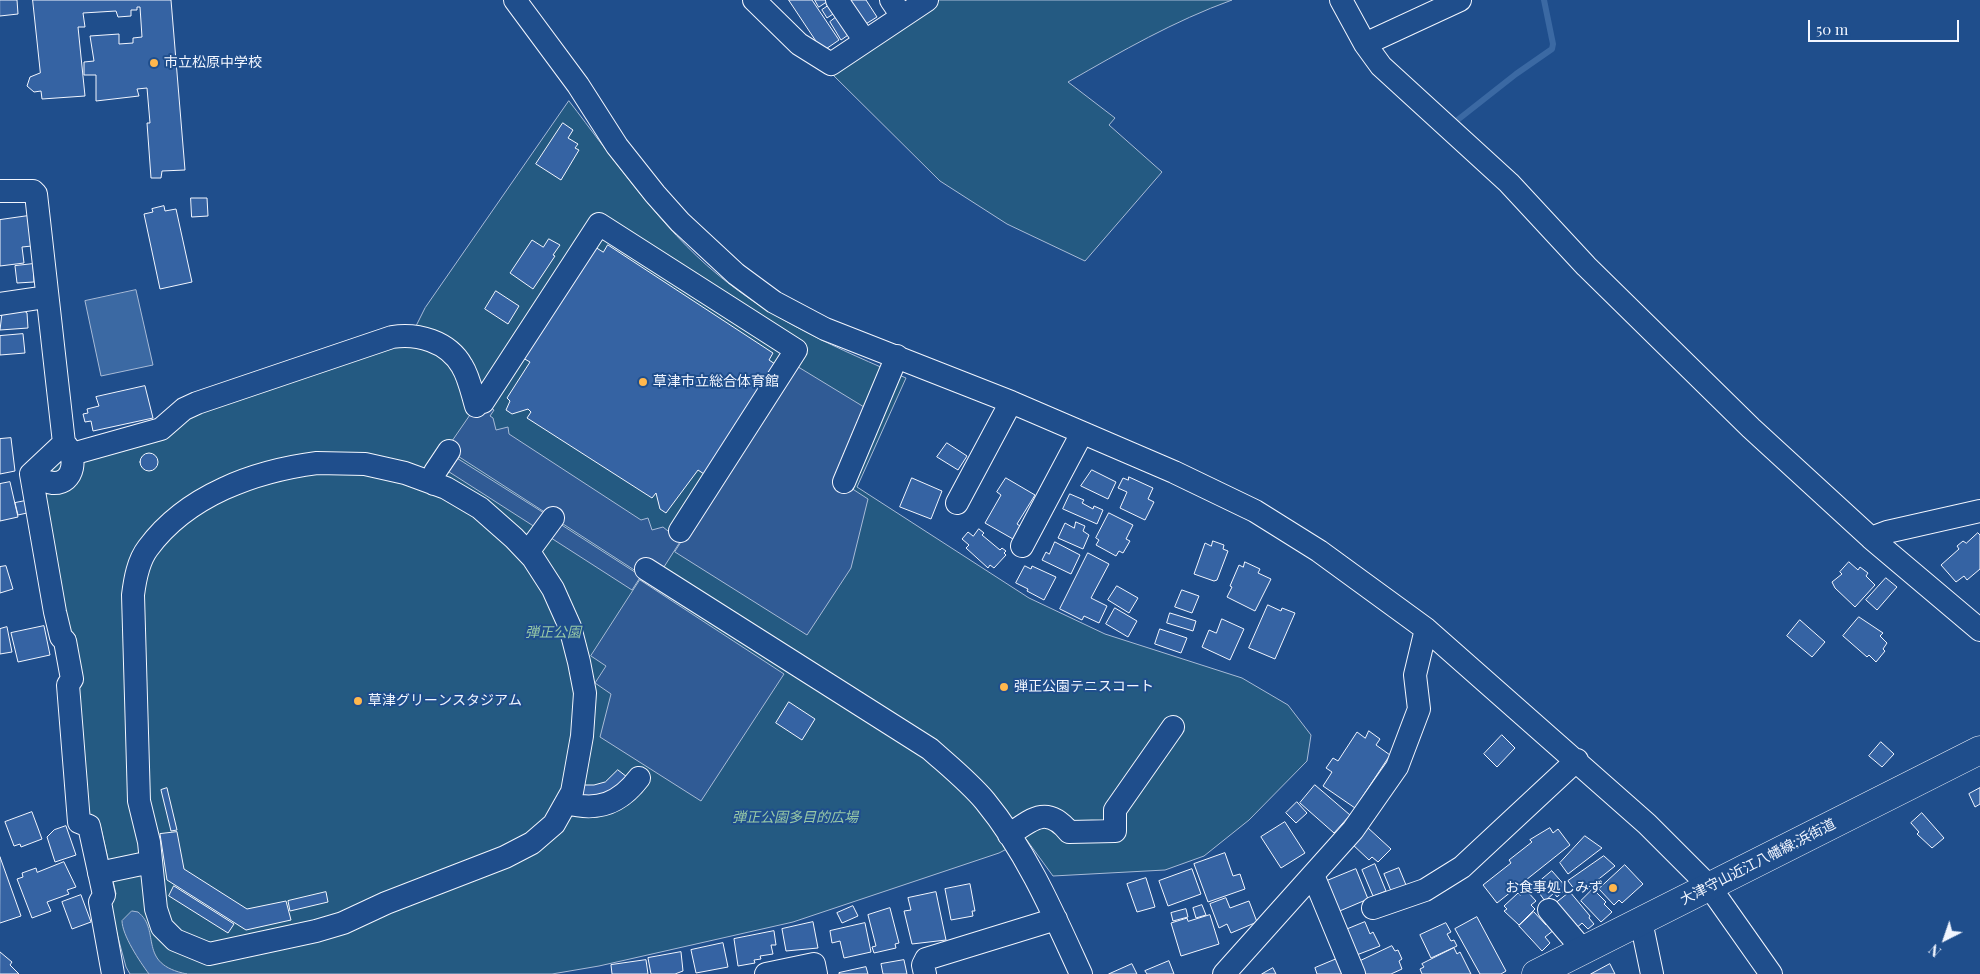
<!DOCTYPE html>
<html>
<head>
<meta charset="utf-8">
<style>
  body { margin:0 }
  #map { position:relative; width:1980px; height:974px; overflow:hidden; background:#1f4e8c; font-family:"Playfair Display",serif }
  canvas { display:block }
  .north { position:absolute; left:1920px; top:914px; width:50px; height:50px; -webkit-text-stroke:4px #1f4e8c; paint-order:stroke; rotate:221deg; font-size:14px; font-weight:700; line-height:20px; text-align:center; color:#f2f6ff }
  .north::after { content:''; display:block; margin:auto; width:18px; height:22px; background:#f2f6ff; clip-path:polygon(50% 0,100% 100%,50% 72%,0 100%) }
  .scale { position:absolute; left:1808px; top:20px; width:151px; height:22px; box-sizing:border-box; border:2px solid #f2f6ff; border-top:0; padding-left:6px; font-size:15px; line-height:18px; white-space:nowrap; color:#f2f6ff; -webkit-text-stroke:4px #1f4e8c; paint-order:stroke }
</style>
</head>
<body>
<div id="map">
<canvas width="1980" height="974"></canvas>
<div class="north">N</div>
<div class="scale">50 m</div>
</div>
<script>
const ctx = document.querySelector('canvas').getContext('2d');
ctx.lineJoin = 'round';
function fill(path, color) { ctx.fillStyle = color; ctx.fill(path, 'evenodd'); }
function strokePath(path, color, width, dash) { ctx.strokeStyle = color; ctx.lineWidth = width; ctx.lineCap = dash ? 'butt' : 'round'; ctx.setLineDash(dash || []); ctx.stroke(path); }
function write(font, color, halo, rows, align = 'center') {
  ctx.font = font + ' "Playfair Display","Noto Sans JP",serif'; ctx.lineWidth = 4; ctx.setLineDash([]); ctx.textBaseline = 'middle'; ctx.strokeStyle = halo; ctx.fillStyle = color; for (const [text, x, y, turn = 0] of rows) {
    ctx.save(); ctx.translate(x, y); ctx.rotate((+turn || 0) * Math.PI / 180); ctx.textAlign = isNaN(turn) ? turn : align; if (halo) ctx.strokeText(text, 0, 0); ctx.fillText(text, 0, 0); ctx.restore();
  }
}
const green = new Path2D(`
  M940,0H1232C1174,21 1122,51 1068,82L1115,118L1109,125L1162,172L1085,261L1007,224L940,181L830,72Z
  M569,101C613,158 661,228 717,274C773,321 839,349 906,378L857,487L1029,598L1105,634L1242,678L1288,705L1311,735L1307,761L1249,820L1204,856L1165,870L1053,876L1026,839L999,853L793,922L599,966L552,974H130L126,967L109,904L116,894L100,824L88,813L77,691L83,681L75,635L65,627L40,474L62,454L415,328L425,308Z`);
fill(green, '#245a82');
strokePath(green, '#a8bbd7', 1);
const parking = new Path2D(`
  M795,365L864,407L834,477L868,499L851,568L807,635L675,552Z
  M480,401L494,410L490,416L493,418L496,430L508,427L509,434L641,520L648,518L652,530L663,527L668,531L673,526L685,534L662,570L642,575L447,449Z
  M452,455L544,513L535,527L443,468Z
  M557,522L641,576L632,590L548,536Z
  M640,580L784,674L701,801L600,737L611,694L595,683L606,666L591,656Z`);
fill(parking, '#305b95');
strokePath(parking, '#a8bbd7', 1);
const water = new Path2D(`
  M136,290L153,365L101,376L85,301Z
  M132,911L138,912C162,931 136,964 187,974H149C140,962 122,935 122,921Z`);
fill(water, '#3b69a3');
strokePath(water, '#a8bbd7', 1);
strokePath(new Path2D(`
  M1453,120L1455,122L1516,74L1552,49L1553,44L1544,0`), '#3b69a3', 6);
const building = new Path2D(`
  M0,0H17L18,14L0,16Z
  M33,0H171L185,170L162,171L161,178H151L147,123H150L147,88L137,89L139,96L96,101V75H84V62L94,61L90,36L119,34V44L133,43V38L142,37L140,7H137V10H131V16L118,17L116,11L83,13L85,27H78L85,96L42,99L41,91L34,92L27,86L30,77L40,73Z
  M789,0H812L839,40L823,51Z
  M815,0H827L828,1L819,7Z
  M843,0H866L877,17L861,27Z
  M831,4L836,12L827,18L822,10Z
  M839,15L851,33L841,40L830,22Z
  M563,123L573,130L568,138L578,144L575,148L579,150L561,180L536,164Z
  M191,198H207L208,216L192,217Z
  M164,206L165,211L176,209L192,282L160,289L144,214L153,212L152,209Z
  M28,216L32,246L22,247L24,263L0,266V220Z
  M549,239L560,245L553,255L555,256L533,289L510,273L532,240L543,247Z
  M608,245L773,353L769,360L778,366L707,476L698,470L666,513L660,509L656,493L652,498L527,418L531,412L528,409L512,414L506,410L510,401L507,398L530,362L523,358L595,247L603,252Z
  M33,264L34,282L17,283L15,266Z
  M496,291L519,306L508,324L485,309Z
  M23,310L27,313L28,328L0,330L2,313Z
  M23,334L25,353L0,355V336Z
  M145,386L153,418L93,431L91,421L85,422L83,414L88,413L87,409L99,406L96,397Z
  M11,438L15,471L0,474V439Z
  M947,443L967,456L958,470L937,457Z
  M140 462a9 9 0 1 1 18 0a9 9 0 1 1-18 0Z
  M1092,470L1116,482L1108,499L1081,486Z
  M1129,477L1153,488L1148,499L1154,502L1145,520L1120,508L1127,492L1118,488L1123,478L1128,480Z
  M912,478L942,491L931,519L900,507Z
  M1006,478L1035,495L1017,524L1020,526L1013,539L985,523L1001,495L997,492Z
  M10,482L18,517L0,521V484Z
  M1070,494L1084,500L1082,503L1093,509L1094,506L1103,510L1097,524L1063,509Z
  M25,501L27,513L18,515L15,503Z
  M1109,513L1133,525L1126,539L1130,541L1123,553L1119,551L1116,556L1096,545L1099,540L1096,538Z
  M1076,522L1085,526L1083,531L1089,535L1083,549L1058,538L1065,523L1074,528Z
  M979,529L984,533L982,535L1000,550L1002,548L1006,551L1004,553L1006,555L994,568L990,565L988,568L966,548L969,545L962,539L968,532L973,536Z
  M1978,533L1980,535V569L1967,580L1964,576L1956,582L1941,565L1959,549L1957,546L1963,541L1966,543Z
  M1213,541L1224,545L1223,549L1228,551L1217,580L1214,581L1194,574L1205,543L1211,546Z
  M1055,542L1080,555L1071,574L1042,560L1046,552L1049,554Z
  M1088,553L1109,564L1091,598L1107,606L1099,623L1084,616L1082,620L1060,609Z
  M1245,562L1260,569L1258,573L1271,579L1255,611L1227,597L1232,587L1230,586L1239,565L1243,567Z
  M1849,562L1858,570L1860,567L1868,573L1866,576L1875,585L1855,607L1835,588L1832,582L1842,574L1840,572Z
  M6,566L13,589L0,593V567Z
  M1025,566L1031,569L1032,566L1056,577L1044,600L1027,591L1028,589L1016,583Z
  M1886,578L1897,587L1877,610L1866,600Z
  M1117,586L1138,598L1129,613L1108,600Z
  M1182,590L1199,596L1192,613L1175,607Z
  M1268,605L1281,611L1282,608L1295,613L1275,659L1249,648Z
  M1115,608L1137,621L1128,637L1106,624Z
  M1170,613L1196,621L1193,631L1167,623Z
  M1859,617L1883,633L1880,636L1887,643L1883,649L1885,651L1876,662L1869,655L1867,657L1843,636Z
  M1222,619L1244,629L1230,660L1202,647L1209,630L1216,633Z
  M1800,620L1825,642L1812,657L1787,636Z
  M44,626L50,655L18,662L11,633Z
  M7,627L12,652L0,654V629Z
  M1160,629L1187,638L1181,653L1155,644Z
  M789,702L815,719L802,740L776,723Z
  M1369,731L1380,739L1376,745L1390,755L1355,808L1323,786L1332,772L1326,768L1333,758L1338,761L1357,732L1365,738Z
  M1502,735L1515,748L1497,767L1484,754Z
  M1881,742L1894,754L1882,767L1869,756Z
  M618,770L627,777L610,792L595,797L581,795L584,785H594L605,782Z
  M1315,785L1350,815L1334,833L1300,803Z
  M167,788L177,830L171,831L161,790Z
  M1980,788V804L1975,807L1969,794Z
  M1297,802L1307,813L1296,823L1286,813Z
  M32,812L42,839L21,847L20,844L14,846L5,822Z
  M1922,813L1944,838L1932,848L1917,834L1919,832L1911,823Z
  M1285,822L1305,853L1281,868L1261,837Z
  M66,826L76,855L55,862L47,837L54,830Z
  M1367,827L1391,849L1378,862L1372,857L1369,860L1351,843Z
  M1550,828L1553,833L1558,829L1570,845L1497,903L1483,885L1511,863L1509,860L1532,842L1530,840Z
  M177,832L184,869L247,909L286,901L291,920L246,930L167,880L160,834Z
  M1585,836L1602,848L1568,874L1560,863Z
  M1225,853L1233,876L1240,874L1245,889L1208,902L1194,864Z
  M1604,856L1615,866L1585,890L1581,885L1575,890L1568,881Z
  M0,857L21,916L0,923Z
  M64,862L76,887L67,890L69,894L47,902L51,911L32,918L17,879L23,877L22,873L36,868L37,872Z
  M1375,864L1386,891L1373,896L1362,870Z
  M1625,865L1643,884L1622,903L1619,900L1614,905L1599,889Z
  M1399,868L1406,885L1391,891L1384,874Z
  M1192,869L1201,894L1168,906L1159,881Z
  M1356,869L1368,899L1335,913L1322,883Z
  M1552,871L1567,888L1557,897L1554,893L1545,901L1534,886Z
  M1146,878L1155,907L1137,912L1127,884Z
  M970,884L975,911H972L973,916L951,920L945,889Z
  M174,886L234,924L228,933L169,896Z
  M1593,889L1606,902L1604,904L1612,912L1601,922L1581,901Z
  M1526,890L1536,901L1531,905L1535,909L1519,925L1504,911L1507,909L1504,906L1518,893L1520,895Z
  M326,892L328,902L290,911L288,901Z
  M936,892L946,940L912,944L904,911L911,910L908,898Z
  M1570,892L1590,916L1589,918L1594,924L1588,929L1582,923L1574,930L1556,903Z
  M81,895L91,922L72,929L62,902Z
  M1226,898L1230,908L1249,901L1257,922L1231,933L1227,924L1219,928L1210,904Z
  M1202,905L1206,915L1196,918L1193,908Z
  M853,906L858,916L842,923L837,913Z
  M890,908L899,943L895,944L896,948L874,953L872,947L876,946L868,915Z
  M1186,909L1188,917L1173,921L1171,913Z
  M1534,912L1546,925L1548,923L1554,930L1545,937L1550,943L1542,951L1519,926Z
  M1210,915L1219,944L1181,956L1171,923L1187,918L1188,921Z
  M1477,917L1506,971L1501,974H1480L1455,929Z
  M813,922L818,948L786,951L782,929Z
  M1365,922L1370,934L1373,932L1380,946L1354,956L1343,931Z
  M865,923L871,952L844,958L840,941L832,943L830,931Z
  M1446,923L1451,932L1447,934L1451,941L1454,940L1457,946L1431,958L1420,935Z
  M774,931L776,945H771L773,954L760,956L761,959L754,960L755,963L738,966L734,939Z
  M723,943L728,967L696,973L691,950Z
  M1392,946L1395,951L1398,950L1402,959L1399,961L1402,969L1391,974H1358L1354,964Z
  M1454,948L1457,954L1460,952L1471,974H1422L1420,969L1424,967L1422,964Z
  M0,952L12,962L10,965L19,974H0Z
  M681,952L683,971L675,974H651L648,958Z
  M1339,958L1346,974H1317L1315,968Z
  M646,960L648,974H612L611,965Z
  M904,960L907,974H883L881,964Z
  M1169,961L1174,974H1147L1145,971Z
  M1132,964L1137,974H1109Z
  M1610,964L1615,974H1591Z
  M866,967L868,974H839V973Z
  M1273,968L1276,974H1262Z`);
fill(building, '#3563a3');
strokePath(building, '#f2f6ff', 1);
const minor = new Path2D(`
  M515,0L578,85L617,146L655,194L680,222L736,274L774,302L825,329L1011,402L1174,472L1255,511L1319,551L1426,629L1647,824L1709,886L1771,974
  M754,0L799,44L831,64L927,0
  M837,0L865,41
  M891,0L902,16
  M1341,0L1365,44L1381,66L1509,183L1586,266L1751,428L1871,538L1980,630
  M1365,44L1460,0
  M0,191H33L36,194L64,443L31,474L55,612L61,637L65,641L72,679L68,685L79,822L89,826L104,895L100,902L113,974
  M0,304L46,297
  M483,402L599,224L796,350L680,531
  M72,454L161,429L184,409L197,403L392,337C417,333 448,341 462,366C469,377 472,393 476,406
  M317,463L365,464L405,473L446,488L480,508L514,538L533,558L553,589L570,627L579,662L585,693L582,736L572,792L554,824L532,843L505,857L386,903L343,923L316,931L209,954L175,940L162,927L156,909L149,842L139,801L133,595C135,579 138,561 148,548C187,495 255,471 317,463Z
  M31,474C38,478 45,482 53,483C75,484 78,455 64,443
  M844,482L897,356
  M434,484L435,472L449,451
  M957,503L1011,402
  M1871,538L1887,532L1980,511
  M1022,546L1082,433
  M528,552L553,518
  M646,569L930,749C949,766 969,782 985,801C1027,852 1054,915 1081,974
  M567,803C598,812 620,803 639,778
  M1009,835C1032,819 1047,805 1069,832L1115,831V810L1173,727
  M99,873L151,862
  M1313,875L1354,974
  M1373,908L1425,890L1462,867L1577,760
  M1549,910L1583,950
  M1641,921L1652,974
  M766,974L814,964L816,974
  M925,974L923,965L926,959L1056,919
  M1224,974L1353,830L1397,767L1419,709L1415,675L1426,629`);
const major = new Path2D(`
  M1536,974L1980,750`);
strokePath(minor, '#f2f6ff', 24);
strokePath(major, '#f2f6ff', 29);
strokePath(minor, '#1f4e8c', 22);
strokePath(major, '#1f4e8c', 28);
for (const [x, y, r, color] of [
  [154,63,5,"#ffb74d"],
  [643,382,5,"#ffb74d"],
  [1004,687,5,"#ffb74d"],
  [358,701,5,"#ffb74d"],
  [1613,888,5,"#ffb74d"]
]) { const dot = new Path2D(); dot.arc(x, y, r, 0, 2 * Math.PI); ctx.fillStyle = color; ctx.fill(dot); strokePath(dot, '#1f4e8c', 2); }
write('14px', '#f2f6ff', '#1f4e8c', [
  ["市立松原中学校",164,63],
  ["草津市立総合体育館",653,382],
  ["弾正公園テニスコート",1014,687],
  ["草津グリーンスタジアム",368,701],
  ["お食事処しみず",1603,888,"right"]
], 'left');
write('italic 14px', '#97c8a6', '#1f4e8c', [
  ["弾正公園",553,633],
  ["弾正公園多目的広場",795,818]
]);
write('14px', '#f2f6ff', '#1f4e8c', [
  ["大津守山近江八幡線;浜街道",1758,862,-27]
]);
</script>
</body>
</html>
